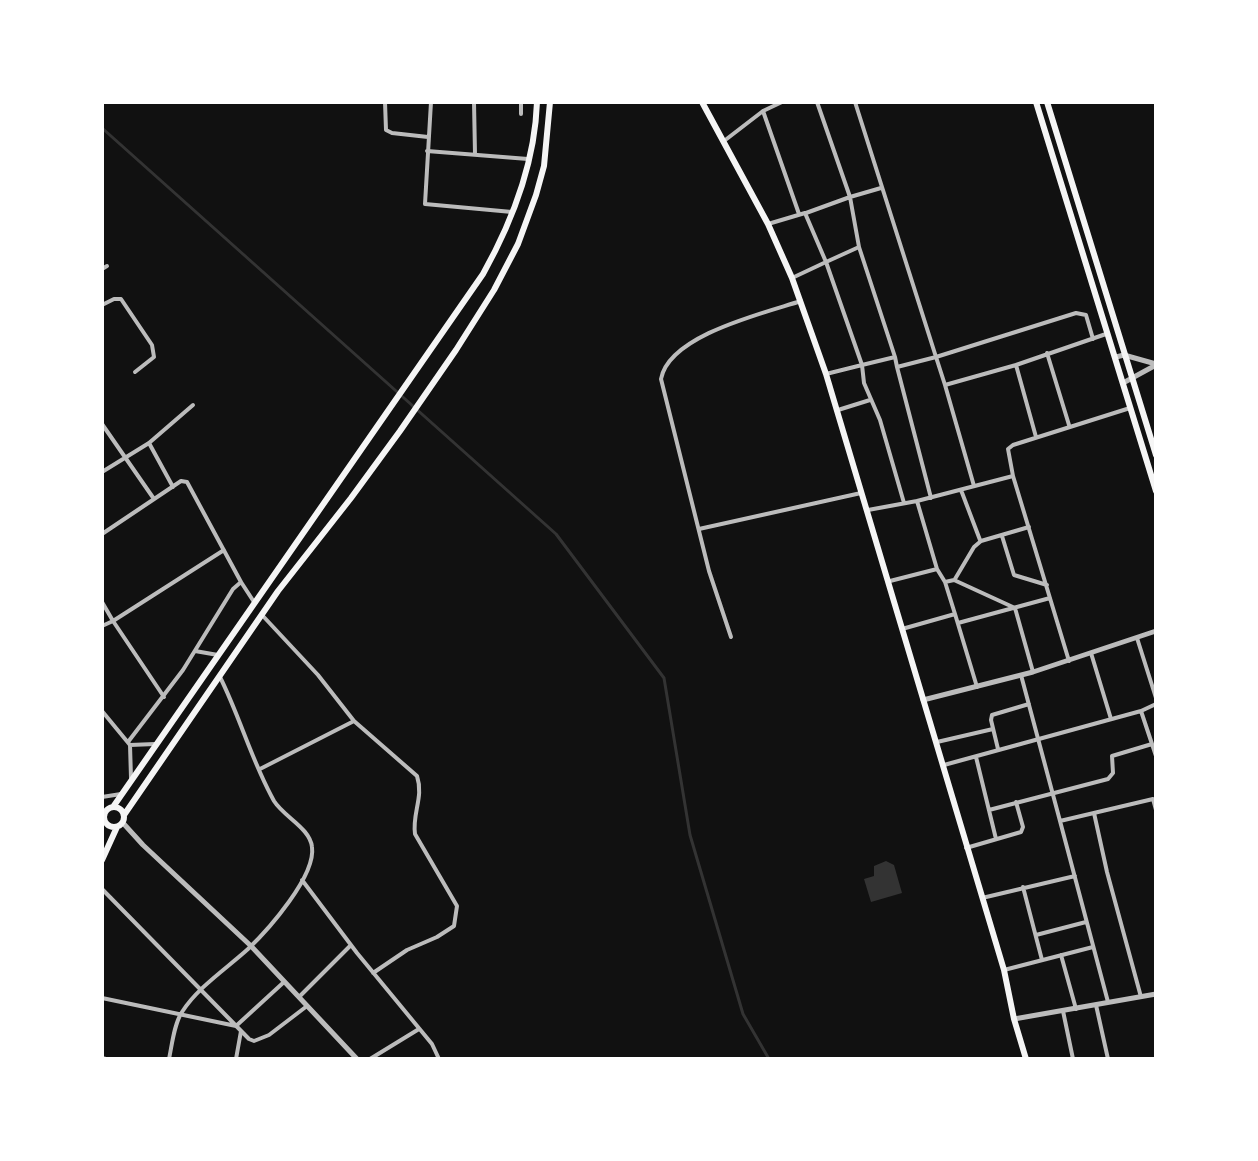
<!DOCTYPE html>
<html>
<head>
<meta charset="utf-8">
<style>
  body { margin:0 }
  #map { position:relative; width:1258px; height:1161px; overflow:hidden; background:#111; font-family:"PT Serif",serif }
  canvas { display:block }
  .frame { position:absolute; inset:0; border:104px solid #fff; pointer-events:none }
</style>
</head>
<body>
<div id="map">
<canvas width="1258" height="1161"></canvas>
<div class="frame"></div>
</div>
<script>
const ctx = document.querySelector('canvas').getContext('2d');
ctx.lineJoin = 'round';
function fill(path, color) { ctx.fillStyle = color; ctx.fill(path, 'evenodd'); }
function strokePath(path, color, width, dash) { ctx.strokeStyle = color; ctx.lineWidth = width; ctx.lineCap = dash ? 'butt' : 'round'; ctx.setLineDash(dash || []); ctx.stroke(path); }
fill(new Path2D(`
  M886,861L894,865L902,893L871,902L864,879L874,876V866Z`), '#333');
strokePath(new Path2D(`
  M102,128L556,534L664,678L690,835L743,1014L769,1059`), '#333', 3);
strokePath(new Path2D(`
  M385,102L386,130L392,133L428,137
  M431,102L425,204L512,212
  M474,102L475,154
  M521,102V114
  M817,102L850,197L881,188
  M855,102L936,357L897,367L931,498
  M763,111L799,214
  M724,141L763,111L782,102
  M427,151L528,159
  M806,213L850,197L859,247
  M768,224L805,213L826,262L859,247L895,357
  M102,269L107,266
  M792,278L826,262L862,365L826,374
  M102,305L114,299H121L152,345L154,357L135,372
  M1047,353L1069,425
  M1016,365L945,385L936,357L1076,313L1086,315L1093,339
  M897,367L895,357L862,365L864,383L880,420L904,503
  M945,385L974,486
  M838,410L870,400
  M102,424L154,499
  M1036,437L1016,365L1106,334
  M149,443L173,487
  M102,472L149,443L193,405
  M1013,476L1069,661
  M961,490L980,540
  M868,510L917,501
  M699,529L861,493
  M102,534L181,481L187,482L241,582
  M1002,536L1014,575L1047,585
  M937,569L917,501L1013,476L1008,449L1013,445L1130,408
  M955,579L974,547L981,541L1029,527
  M890,581L937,569L945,582L955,614L902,629
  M945,582L954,580L1015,608L1033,672
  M102,602L113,621L224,550
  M955,614L977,687
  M958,623L1050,598
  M102,626L113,621L164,697
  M731,637L709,571L661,379C669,335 764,313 801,301
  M1137,638L1156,698
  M195,651L218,655
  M1091,653L1111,719
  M1021,675L1060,821
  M102,711L130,745L131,778
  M1141,711L1156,756
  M354,721L417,776C424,797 412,813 415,834L457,906L454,926L437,937L407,950L373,973
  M128,742L183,670L233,589L241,582L254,602
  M937,742L993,729
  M130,745L155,744
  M998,749L991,720L992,715L1029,704
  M976,757L996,839
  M944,765L1141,711L1156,704
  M260,769L354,721L318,675L262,615
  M102,797L121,794
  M989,810L1108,779L1113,773L1112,756L1152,744
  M1094,813L1107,872L1141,997
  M966,848L1021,832L1023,827L1016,802
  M302,880L357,953L432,1044L439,1059
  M1023,887L1042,960
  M102,889L249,1039L254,1041L269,1035L307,1006
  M982,898L1075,876
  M1036,935L1086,922
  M1061,955L1076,1009
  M1004,970L1093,947
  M299,997L351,945
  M102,998L236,1026L284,982
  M1108,1002L1060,821L1153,799L1156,810
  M1096,1005L1108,1059
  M1063,1011L1073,1059
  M102,1058L106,1059
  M169,1059C172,1045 174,1024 182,1012C198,987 226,969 248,949C268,930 316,876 312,847C310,828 284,817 274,801C252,762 240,717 220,677
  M236,1059L241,1031
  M370,1059L419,1029`), '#bcbcbc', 4);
strokePath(new Path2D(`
  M1116,357L1124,355L1156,364
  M1123,383L1156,365
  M923,700L1033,672L1156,631
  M123,823L143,845L251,946L357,1059
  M1014,1019L1156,994`), '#bcbcbc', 5);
strokePath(new Path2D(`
  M702,102L768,224L792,278L826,374L1004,970L1014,1019L1026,1059
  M1036,102L1156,491
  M1047,102L1156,455
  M104 817a10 10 0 1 1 20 0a10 10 0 1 1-20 0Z
  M113,807L483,274C512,222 535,162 537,102
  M124,815L278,591L351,498L400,431L456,350L494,290L518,244L536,195L544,166L550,102
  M102,860L117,827`), '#f5f5f5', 6);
</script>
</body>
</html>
